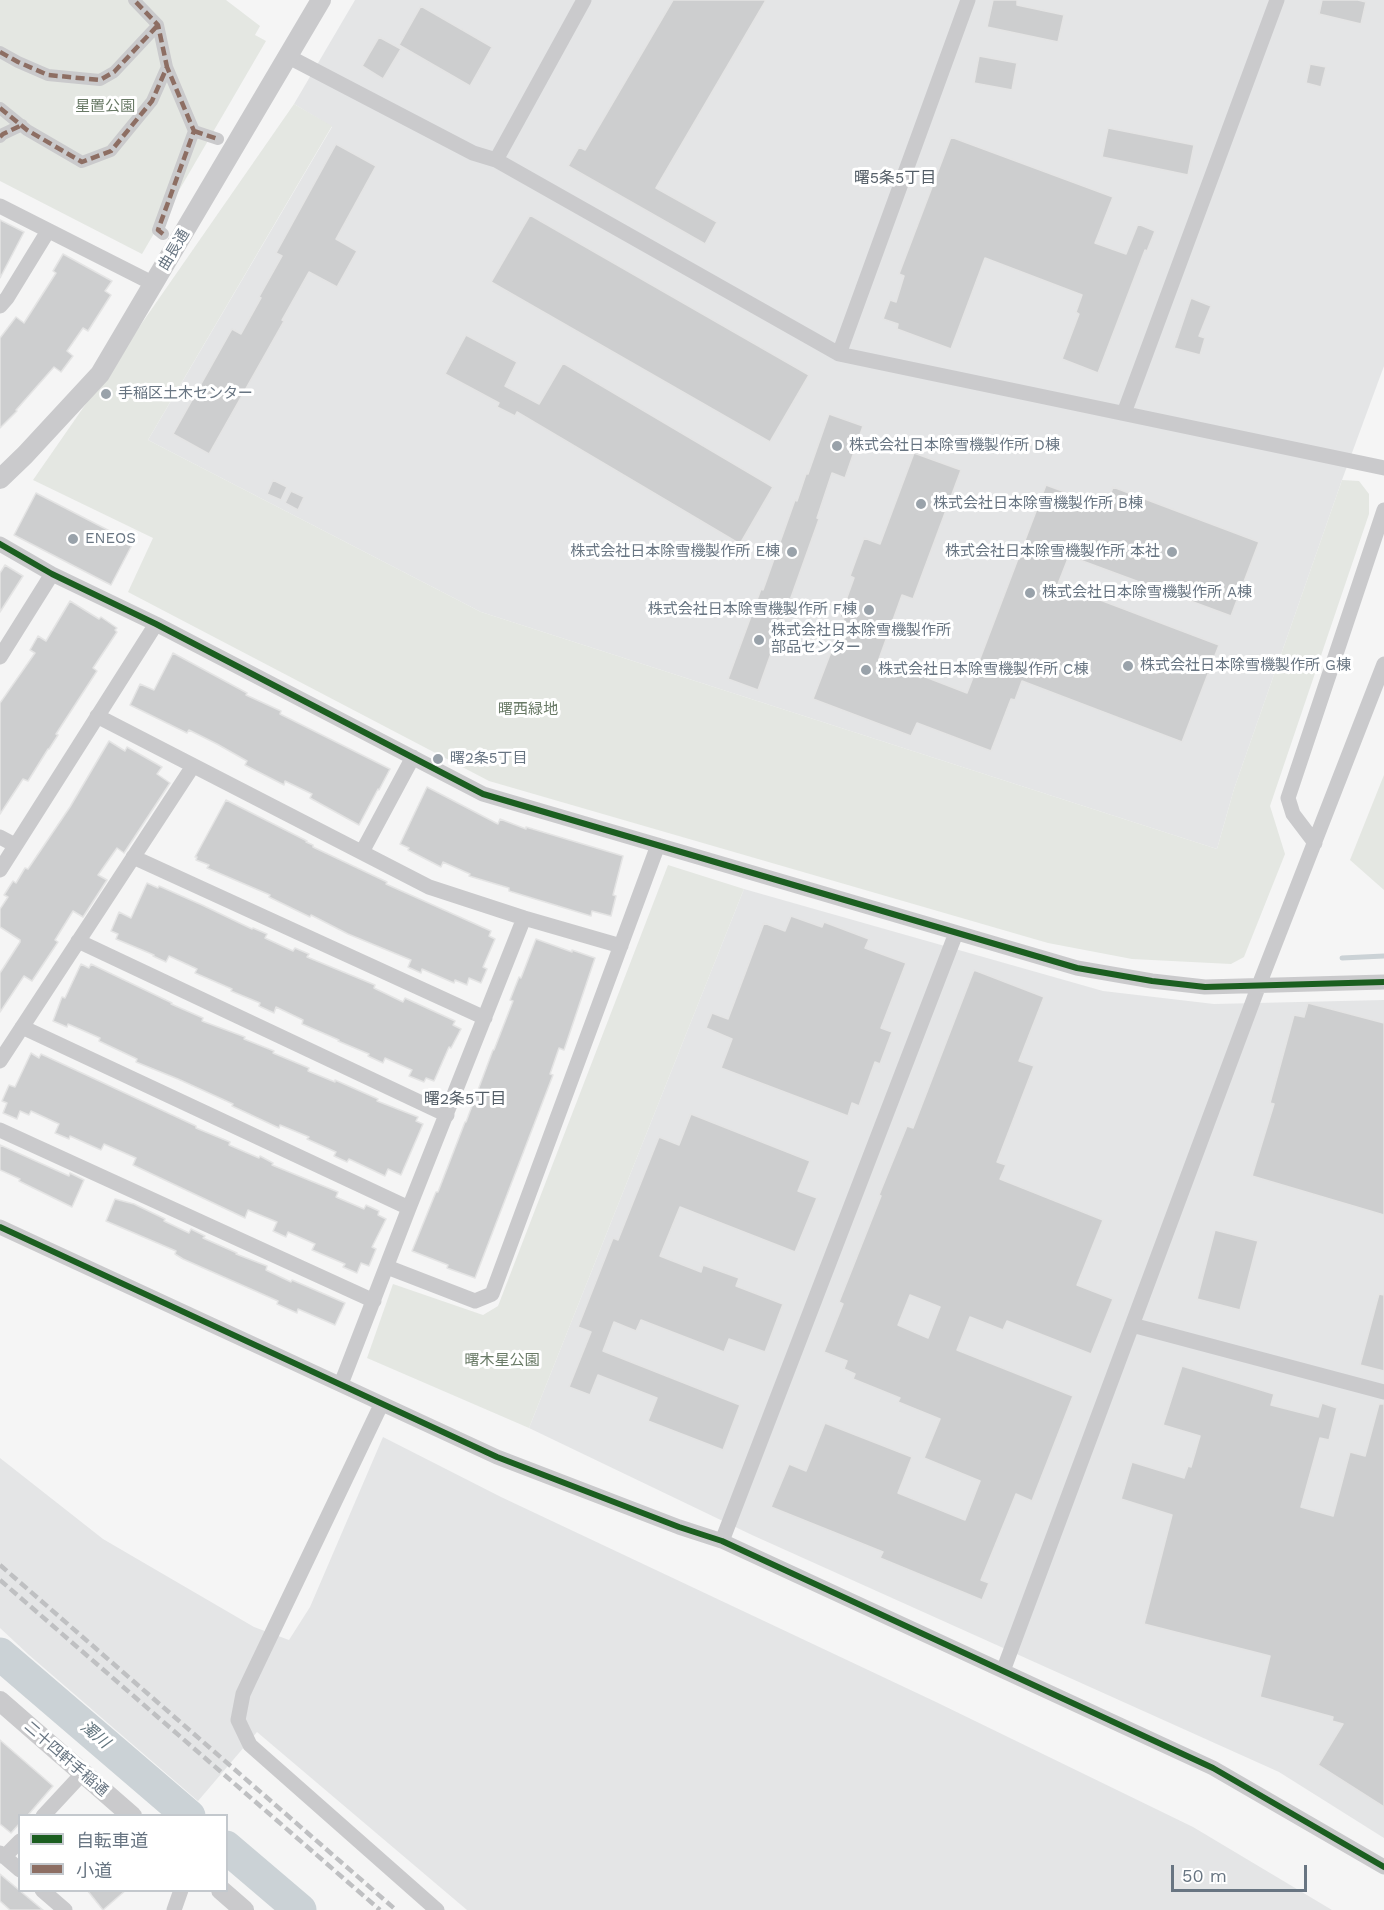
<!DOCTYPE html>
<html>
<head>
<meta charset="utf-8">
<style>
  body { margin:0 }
  #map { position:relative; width:1384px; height:1910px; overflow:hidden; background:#f5f5f5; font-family:"Work Sans","Noto Sans JP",sans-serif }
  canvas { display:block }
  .legend { position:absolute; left:18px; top:1814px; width:210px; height:78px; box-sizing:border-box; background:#fff; border:2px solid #c3c8cd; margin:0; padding:8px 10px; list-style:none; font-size:18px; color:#687582 }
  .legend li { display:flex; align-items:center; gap:12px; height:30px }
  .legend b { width:30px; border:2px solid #c3c8cd }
  .scale { position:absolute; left:1171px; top:1865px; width:136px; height:27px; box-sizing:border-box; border:3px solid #687582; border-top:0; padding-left:8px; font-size:18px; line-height:21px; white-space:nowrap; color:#687582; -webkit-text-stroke:4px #fff; paint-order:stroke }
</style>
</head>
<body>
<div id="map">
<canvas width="1384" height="1910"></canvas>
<ul class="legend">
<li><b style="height:8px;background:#1b5e20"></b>自転車道</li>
<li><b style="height:8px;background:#8d6e63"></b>小道</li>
</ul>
<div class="scale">50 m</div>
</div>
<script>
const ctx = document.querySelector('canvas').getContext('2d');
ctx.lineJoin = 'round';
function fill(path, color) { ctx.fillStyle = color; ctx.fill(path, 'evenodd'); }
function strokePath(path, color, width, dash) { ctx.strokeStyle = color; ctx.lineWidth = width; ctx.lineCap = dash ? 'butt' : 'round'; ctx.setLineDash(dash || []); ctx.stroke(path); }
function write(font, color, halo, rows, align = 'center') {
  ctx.font = font + ' "Work Sans","Noto Sans JP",sans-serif'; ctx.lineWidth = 6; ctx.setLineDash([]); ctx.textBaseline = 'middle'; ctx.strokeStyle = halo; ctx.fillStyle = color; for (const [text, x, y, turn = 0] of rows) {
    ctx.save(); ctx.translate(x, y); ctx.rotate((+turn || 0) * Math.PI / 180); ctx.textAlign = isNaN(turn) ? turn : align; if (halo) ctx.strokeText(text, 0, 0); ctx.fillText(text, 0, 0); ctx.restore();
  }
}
fill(new Path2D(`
  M355,0H1384V366L1342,480L1234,789L1217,849L481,612L148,440L332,127L294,104Z
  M744,889L1103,991L1214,1004L1384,1000V1838L1279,1772L752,1535L529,1428Z
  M383,1437L501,1497L936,1702L1193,1827L1332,1910H467L257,1732L198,1801L29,1655L0,1628V1458L103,1539L254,1627L289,1640L310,1607Z`), '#e4e5e6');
fill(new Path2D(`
  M0,0H226L260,26L255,35L266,41L142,254L0,181Z
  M294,104L332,126L148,440L481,612L1217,849L1234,789L1342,480L1359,481L1369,494V514L1270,806L1285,854L1244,957L1231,964L1132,959L1048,943L489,781L128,592L153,538L33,480Z
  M1384,775V890L1350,860Z
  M668,865L744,889L529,1428L367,1358L393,1284L483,1315L498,1306Z`), '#e4e7e2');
strokePath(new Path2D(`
  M1342,958L1384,956`), '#cbd2d6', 5);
strokePath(new Path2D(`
  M0,1654L189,1816
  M226,1847L300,1910`), '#cbd2d6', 33);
const building = new Path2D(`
  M673,0H766L656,188L717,222L705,244L568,166L579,147L585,150Z
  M993,0H1017V5L1064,15L1058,42L987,27Z
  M1322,0H1358L1366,2L1361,24L1319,14Z
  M421,6L492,47L470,86L399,45Z
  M379,37L401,49L383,79L362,66Z
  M979,56L1017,63L1012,90L974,83Z
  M1310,64L1326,67L1321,87L1306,83Z
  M1108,128L1194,145L1188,175L1102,157Z
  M951,137L1113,197L1095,243L1126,254L1138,224L1155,231L1147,251L1145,250L1098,373L1062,359L1079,314L1076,312L1082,295L985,258L951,349L897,329L898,324L883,319L890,300L896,302L904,276L899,274Z
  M336,144L376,166L336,239L357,251L337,287L309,272L282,320L284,321L209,454L173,434L232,329L241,334L261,298L259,297L282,256L276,253Z
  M530,215L809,375L770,442L491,282Z
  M0,220L24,232L0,278Z
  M63,254L112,281L105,291L111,295L88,331L83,328L67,351L73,356L61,372L54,367L16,410L17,411L0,428V338L16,317L24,323L56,273L53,271Z
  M1191,298L1211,306L1199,336L1205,338L1200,355L1174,348Z
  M466,335L517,362L505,386L539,404L563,363L773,487L740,544L517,412L515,416L497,407L499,403L445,374Z
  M829,414L863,426L845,478L832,473L817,518L819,519L758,690L728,679L761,589L763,590L795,500L797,501L806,474H808Z
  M914,453L961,470L913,599L902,595L879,659L967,693L1046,485L1106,507L1113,487L1259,542L1231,616L1069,556L1058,584L1219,645L1182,742L1022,681L1015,700L1011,699L991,751L917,723L911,736L813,699L844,618L840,617L854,578L850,576L864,538L880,544Z
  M273,480L287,487L281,500L267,494Z
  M291,491L304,497L298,510L285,503Z
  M36,493L133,543L111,585L14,535Z
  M5,565L23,576L0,612V573Z
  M70,601L99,619L101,617L117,628L115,630L117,632L93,668L97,671L56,734L58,735L49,749H48L28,781L23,779L0,814V703L35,653L30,650L38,636L46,641Z
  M173,653L247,693L246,695L281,711L280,714L390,769L379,790L378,789L359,825L310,798L312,794L285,781L284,785L245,765L247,761L217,744L189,730L187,733L130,705L140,684L154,690Z
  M109,741L125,751L127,747L162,767L157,774L170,783L124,853L117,848L98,875L107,880L83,917L73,911L55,940L58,942L32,981L24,976L0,1012V973L20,942V940L0,927V909L8,897L4,895L13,881L16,883L25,868L28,869L70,807Z
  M427,787L498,824L500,819L526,829V827L623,856L613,895L616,896L611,916L592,911L591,916L509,891V888L469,876L470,874L443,862L441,867L408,850L409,848L400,844Z
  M226,800L307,841L306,842L313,845V847L387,882L386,884L491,931L489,936L495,939L483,967L487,969L481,983L469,978L467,985L455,980L454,983L422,969L421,973L408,967L411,960L348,934L311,915L310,917L269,897L270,895L207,868L209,865L196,860L197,857H195Z
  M147,883L158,888L159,886L202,905L252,929L253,928L267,934L265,938L293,951L295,948L309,954L307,957L375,985L374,988L403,1002L405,998L455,1021L453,1025L461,1029L451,1048L449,1047L434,1081L426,1078L424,1082L409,1076L412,1070L385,1058L383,1063L368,1056L369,1054L338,1041L339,1040L302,1024L303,1020L276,1007L274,1013L259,1006L260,1003L231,991L232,989L195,973L197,969L169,956L166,962L153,956L154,955L116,939L118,934L111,931L119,912L131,918Z
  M791,916L822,927L824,922L869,939L865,948L906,963L881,1028L892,1032L880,1064L875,1062L859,1106L852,1103L848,1116L721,1068L732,1039L706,1028L712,1013L728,1019L764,923L785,931Z
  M536,939L572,952V950L595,958L564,1050L559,1048L550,1074L553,1075L475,1278L447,1268L448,1265L412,1251L436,1192H438L465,1122H466L493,1050H494L513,1001L510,1000L519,977L521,978Z
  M81,964L89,968L91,964L172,1003L171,1004L203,1018L202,1021L245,1037L244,1039L274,1051L273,1053L309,1068L308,1071L335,1082V1080L378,1099L377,1101L418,1117L416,1121L423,1124L401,1175L388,1169L385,1176L349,1159L347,1162L334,1156L336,1152L307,1139L309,1137L280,1125L279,1128L232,1106L233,1104L178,1079L136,1062L137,1059L99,1041L100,1038L68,1024L67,1027L53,1021L62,997L65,998Z
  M974,970L1044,997L1019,1061L1034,1066L997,1162L1006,1165L1000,1179L1103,1220L1077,1285L1113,1299L1091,1354L1007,1321L1003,1330L970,1317L957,1350L1073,1396L1032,1501L1016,1494L981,1580L989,1583L982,1600L880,1558L883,1552L771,1507L789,1464L806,1471L825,1423L912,1457L898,1493L965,1520L980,1481L924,1458L940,1419L898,1402L900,1398L853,1379L855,1374L844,1369L847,1361L824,1352L843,1304L839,1302L881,1196L879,1195L907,1126L913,1128ZM910,1295L940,1307L928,1338L898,1325Z
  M1308,1003L1384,1023V1215L1252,1176L1274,1104L1270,1103L1294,1015L1304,1017Z
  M31,1053L39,1058L41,1054L196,1126V1128L230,1142L229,1145L259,1158L260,1156L273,1163L272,1165L338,1192L336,1197L364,1209L366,1205L379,1211L378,1215L386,1219L372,1247L376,1249L369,1266L361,1263L357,1273L343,1267L345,1264L312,1250L315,1244L288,1232L286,1237L273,1231L277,1222L248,1210L245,1218L133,1165L136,1158L104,1144L101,1150L70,1136L69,1139L55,1133L59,1124L31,1111L29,1115L20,1111L17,1119L3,1113L7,1103L2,1101L9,1085L15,1087Z
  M691,1114L810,1161L798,1191L817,1198L795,1252L680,1207L660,1256L701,1272L703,1265L739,1278L736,1286L783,1304L765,1352L729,1339L724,1352L641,1320L636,1331L614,1322L603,1351L740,1405L723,1450L648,1421L657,1398L598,1375L590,1395L569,1387L591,1332L578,1327L613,1238L618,1240L659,1137L679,1145Z
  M0,1145L69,1176L70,1173L84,1180L72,1207L19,1181L20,1179L0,1170Z
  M115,1199L134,1204L165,1219L164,1221L189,1233L191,1229L205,1236L203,1238L237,1253L236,1254L267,1266L266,1270L291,1282L292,1280L345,1303L335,1325L298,1309L297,1313L277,1304L278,1301L183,1259L175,1254L176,1251L106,1221Z
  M1215,1230L1258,1241L1240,1310L1197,1299Z
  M1379,1294L1384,1295V1371L1360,1365Z
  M1182,1366L1274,1394L1271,1405L1318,1417L1322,1403L1337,1408L1329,1440L1320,1438L1301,1507L1333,1516L1350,1452L1365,1456L1379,1404H1384V1807L1318,1765L1343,1724L1332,1721L1333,1717L1260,1697L1270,1656L1144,1624L1172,1515L1121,1499L1132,1462L1184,1478L1188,1466L1191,1467L1200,1436L1163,1425Z
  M0,1740L53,1786L28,1815H20V1823L11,1833L0,1824Z
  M0,1874L43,1910H10L0,1901Z
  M87,1890H126L103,1910Z`);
fill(building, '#cdcecf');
strokePath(building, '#e4e4e4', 1.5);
strokePath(new Path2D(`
  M0,52L18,62L48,75L100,80L114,72L158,25
  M0,108L27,130L82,162L111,151L152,101L167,67L158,25L134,0
  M194,131L218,139
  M0,137L3,134L22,125
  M163,234L158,230L194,131L167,67`), '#cacacc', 12);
strokePath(new Path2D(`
  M289,57L473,153L496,160L839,354L1384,468
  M496,160L584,0
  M0,206L154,284
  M0,306L7,298L48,231
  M839,354L968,0
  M1124,413L1277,0
  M0,544L52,574L156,624L483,794L1077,968L1152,981L1205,987L1384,982
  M0,657L52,574
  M97,716L429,887L524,918L621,946
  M0,837L15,845
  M1315,843L1293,814L1288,798L1384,510
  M362,852L413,757
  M133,857L485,1018
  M0,870L156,624
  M78,941L447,1115
  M22,1027L409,1208
  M0,1061L193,766
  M0,1130L374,1301
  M0,1227L497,1457L679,1527L722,1541L1213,1768L1384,1867
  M387,1267L475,1301L492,1294L658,845
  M1132,1325L1384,1392
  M341,1384L409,1208L524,918
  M381,1405L250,1679L243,1694L238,1720L250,1745L437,1910
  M722,1541L956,933
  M1003,1671L1259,985L1384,664
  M43,1816L82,1774
  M0,1853L20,1870
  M4,1857L20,1841
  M42,1890L65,1910
  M174,1910L181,1890`), '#cacacc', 15);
strokePath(new Path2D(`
  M0,479L25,455L100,374L321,0
  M0,1701L132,1816
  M221,1890L244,1910`), '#cacacc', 20);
strokePath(new Path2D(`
  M0,1565L396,1910
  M0,1580L380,1910`), '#bfc0c2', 4.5, [9, 4.5]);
strokePath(new Path2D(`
  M0,52L18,62L48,75L100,80L114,72L158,25
  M0,108L27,130L82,162L111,151L152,101L167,67L158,25L134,0
  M194,131L218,139
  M0,137L3,134L22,125
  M163,234L158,230L194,131L167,67`), '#8d6e63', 4.5, [9, 4.5]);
strokePath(new Path2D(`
  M0,544L52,574L156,624L483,794L1077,968L1152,981L1205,987L1384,982
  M0,1227L497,1457L679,1527L722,1541L1213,1768L1384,1867`), '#1b5e20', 6);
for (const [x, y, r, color] of [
  [106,394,6,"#99a2aa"],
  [837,446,6,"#99a2aa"],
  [921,504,6,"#99a2aa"],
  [73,539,6,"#99a2aa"],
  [792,552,6,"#99a2aa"],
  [1172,552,6,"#99a2aa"],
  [1030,593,6,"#99a2aa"],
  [869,610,6,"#99a2aa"],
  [759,640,6,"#99a2aa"],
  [1128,666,6,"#99a2aa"],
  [866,670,6,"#99a2aa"],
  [438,759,6,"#99a2aa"]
]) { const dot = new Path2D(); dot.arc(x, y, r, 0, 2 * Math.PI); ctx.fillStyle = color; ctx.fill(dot); strokePath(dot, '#fff', 2); }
write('15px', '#697a66', '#fff', [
  ["星置公園",105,107],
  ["曙西緑地",528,710],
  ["曙木星公園",502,1361]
]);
write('15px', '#687582', '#fff', [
  ["曲長通",174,250,-59],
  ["二十四軒手稲通",66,1759,41]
]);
write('15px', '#687582', '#fff', [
  ["手稲区土木センター",118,394],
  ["株式会社日本除雪機製作所 D棟",849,446],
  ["株式会社日本除雪機製作所 B棟",933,504],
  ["ENEOS",85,539],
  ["株式会社日本除雪機製作所 E棟",780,552,"right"],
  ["株式会社日本除雪機製作所 本社",1160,552,"right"],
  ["株式会社日本除雪機製作所 A棟",1042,593],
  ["株式会社日本除雪機製作所 F棟",857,610,"right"],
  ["株式会社日本除雪機製作所",771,631],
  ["部品センター",771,648],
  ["株式会社日本除雪機製作所 G棟",1140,666],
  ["株式会社日本除雪機製作所 C棟",878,670],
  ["曙2条5丁目",450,759]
], 'left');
write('16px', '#555f68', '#fff', [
  ["曙5条5丁目",895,178],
  ["曙2条5丁目",465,1099]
]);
write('italic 16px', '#63767f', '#fff', [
  ["濁川",95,1735,40]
]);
</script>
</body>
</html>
